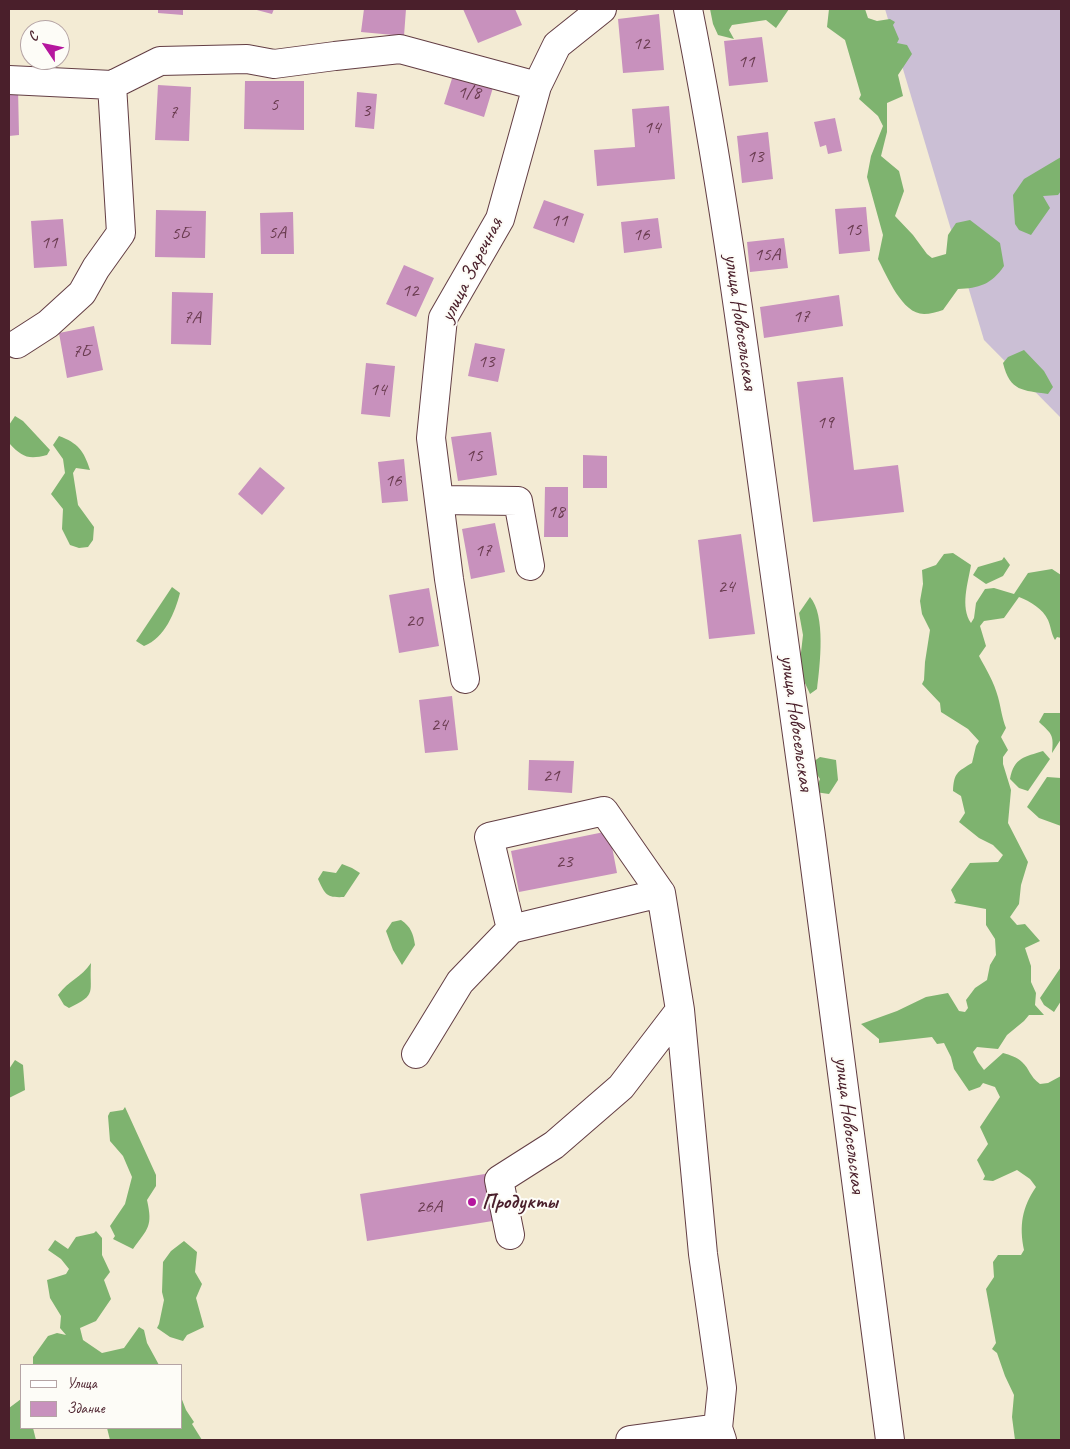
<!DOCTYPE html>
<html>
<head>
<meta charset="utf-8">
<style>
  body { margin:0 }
  #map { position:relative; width:1070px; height:1449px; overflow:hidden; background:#f3ebd4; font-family:Caveat,sans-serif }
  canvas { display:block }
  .frame { position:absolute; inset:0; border:10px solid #4a1f2b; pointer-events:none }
  .legend { position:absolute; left:20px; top:1364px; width:162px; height:65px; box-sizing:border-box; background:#fdfcf7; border:1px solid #b5a4a5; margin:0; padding:6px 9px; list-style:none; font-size:15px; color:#4a1f2b }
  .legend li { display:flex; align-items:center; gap:10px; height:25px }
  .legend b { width:25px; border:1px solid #b5a4a5 }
  .north { position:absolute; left:20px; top:20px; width:50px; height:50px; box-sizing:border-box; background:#fdfcf7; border:1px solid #b5a4a5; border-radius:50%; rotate:304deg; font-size:14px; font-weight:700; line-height:20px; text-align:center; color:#4a1f2b }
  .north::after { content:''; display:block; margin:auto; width:18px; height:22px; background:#b5179e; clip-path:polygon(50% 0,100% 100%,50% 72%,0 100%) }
</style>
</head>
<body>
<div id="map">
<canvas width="1070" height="1449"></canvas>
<div class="frame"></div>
<ul class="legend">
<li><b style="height:6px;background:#fff"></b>Улица</li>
<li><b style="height:14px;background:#c891bd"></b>Здание</li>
</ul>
<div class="north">С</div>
</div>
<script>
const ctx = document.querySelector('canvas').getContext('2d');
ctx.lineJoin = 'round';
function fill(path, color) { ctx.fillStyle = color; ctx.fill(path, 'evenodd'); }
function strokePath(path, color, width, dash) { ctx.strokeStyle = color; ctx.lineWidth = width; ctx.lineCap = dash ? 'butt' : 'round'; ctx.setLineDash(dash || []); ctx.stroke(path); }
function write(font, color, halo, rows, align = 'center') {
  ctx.font = font + ' Caveat,sans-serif'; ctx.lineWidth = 4; ctx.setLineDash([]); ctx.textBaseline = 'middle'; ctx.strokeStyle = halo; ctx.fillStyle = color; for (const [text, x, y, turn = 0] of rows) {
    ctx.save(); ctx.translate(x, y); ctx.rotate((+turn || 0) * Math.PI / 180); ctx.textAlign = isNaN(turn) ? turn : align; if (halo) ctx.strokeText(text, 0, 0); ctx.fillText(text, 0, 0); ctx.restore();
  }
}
fill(new Path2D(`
  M885,9H1061V418L984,340Z`), '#cbbfd5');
fill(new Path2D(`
  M710,9H789L776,28L766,20L732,25L729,30L734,39L718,35L713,24Z
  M829,9H865L868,18L877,21L890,19L895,22L893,25L899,39L897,43L907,45L912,54L898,75L903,96L887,103V132L881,156L899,171L904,191L895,216L913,235L927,254L932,258L946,254L948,235L956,223L970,220L1000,243L1004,266C991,285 979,288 958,289L943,310C937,312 930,314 924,314C902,314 887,276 878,259L883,235L867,177L871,156L883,126L878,116L859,99L861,95L845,40L827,27Z
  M1061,157V191L1058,195L1043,196L1050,208L1031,235L1019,230L1015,224L1013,195L1024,179Z
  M1024,350L1044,371L1053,387L1048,394C1023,390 1010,392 1003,363L1008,357Z
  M15,416L23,421L50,450L47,455C28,460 22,457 9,443L10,440L9,425Z
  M59,436C78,443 84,451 90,470L76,468L73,473L78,505L94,527L93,540L88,547L79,548L70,545L62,529L63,509L51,494L65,473L63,459L53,445Z
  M953,553L971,565C968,583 960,607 971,623L974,618L976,603L985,589L994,588L1014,594L1028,573L1052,569L1061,575V638L1057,637L1055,640C1051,633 1051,627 1048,620C1043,609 1030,601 1019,597L1004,618L984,621L980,626L986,646L979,656C986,669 994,682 998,697C1001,708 1002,718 1006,728L1001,737L1008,750L1003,757V764L1011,790L1008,823L1028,862L1021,885L1019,904L1010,917L1017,925L1025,924L1040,941L1025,948L1031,966V982L1036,993L1035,1005L1044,1015H1029L1024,1021L1007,1035L998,1049L977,1047L973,1052L978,1062L984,1070L1003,1053C1010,1055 1017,1057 1022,1062C1030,1069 1029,1076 1040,1084L1048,1083L1061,1076V1440H1015L1012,1417L1014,1395L1005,1376L997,1353L992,1349L996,1343L986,1289L994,1277L993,1262L998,1255H1021L1024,1250C1019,1226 1022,1207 1036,1187L1030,1179L1017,1170L993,1181L983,1180L985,1176L977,1160L988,1144L980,1127L1000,1097L995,1087L983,1083L980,1087L969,1091L954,1069L951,1057L944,1043L937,1044L932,1037L879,1043V1039L861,1024L897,1011L926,997L948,993L959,1011L965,1012L968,1008L966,1000L975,988L987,980L990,965L996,955L995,939L986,925V909L954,903L956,901L951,890L970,863L998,862L1003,855L993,845L979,838L959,822L965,813L961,796L953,791C954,773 957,772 972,763L976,746L979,741L968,729L941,712L940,703L922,684L924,680L925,662L930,630L922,614L920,601L923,584L922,570L936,565L944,554Z
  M1004,557L1010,565L1003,576L986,584L973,575L978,567L1002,560Z
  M172,587L180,593C175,612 165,638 144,646L136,641Z
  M810,597C826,615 820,665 817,689L810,694L799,670L803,635L799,613Z
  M1044,713H1060L1061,716V739L1052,753C1054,735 1052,734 1039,722Z
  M1043,751L1050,759L1028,791L1019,788L1010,779C1014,757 1025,757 1043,751Z
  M820,757L836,760L838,780L829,794L815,792L820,779L810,764Z
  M1047,777L1061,778V826L1039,818L1027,807Z
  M342,864L352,868L360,873L344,897C326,898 325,894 318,879L323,871L336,873Z
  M401,920C411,927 413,933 415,945L402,965L393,950L386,931L392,922Z
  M91,963C89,993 98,994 69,1008L64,1005L58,995C69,980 81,978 91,963Z
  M1061,967V1001L1054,1012L1044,1005L1040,998Z
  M15,1060L23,1065L25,1090L9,1098V1069Z
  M125,1107L156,1175V1186L147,1200C153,1227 148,1228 133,1249L113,1239L115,1236L110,1226L125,1204L132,1177L123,1156L110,1141L108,1116L110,1112L123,1110Z
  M96,1231L102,1238V1255L110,1272L104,1280L111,1299L96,1321L80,1328L83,1340L102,1353L124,1348L139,1327L144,1330L147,1343L159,1365H69L67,1364L66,1365H33V1357L48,1336L57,1333L66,1335L60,1328L61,1316L50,1298L47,1280L66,1274L69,1269L61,1259L48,1250L55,1240L68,1249L76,1237L94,1233Z
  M184,1241L197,1252L195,1272L202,1284L196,1298L204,1327L187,1335L183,1341L170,1337L157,1328L159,1324L164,1300L162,1292L163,1262L171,1251Z
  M181,1397L186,1410L194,1422L192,1424L202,1440H110L107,1428H181Z
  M21,1399V1428H33L36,1440H9V1408Z`), '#7eb36f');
fill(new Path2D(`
  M158,9H183V15L158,13Z
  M253,9H274L272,14Z
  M364,9H406L404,36L361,32Z
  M463,9H515L522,25L478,43Z
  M659,14L664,70L623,73L618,19Z
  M762,37L768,82L729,86L724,41Z
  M455,69L495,81L484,117L444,104Z
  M245,81H304V130L244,129Z
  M158,85L191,87L189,141L155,140Z
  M18,88L19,135L9,136V89Z
  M357,92L377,94L374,129L355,127Z
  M669,106L675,179L597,186L594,150L635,147L632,109Z
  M835,118L842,151L828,154L826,145L820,147L814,122Z
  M768,132L773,179L742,183L737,136Z
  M544,200L584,214L574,243L533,228Z
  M866,207L870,251L839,254L835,209Z
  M156,210L206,211L205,258L155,257Z
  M293,212L294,254H261L260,213Z
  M658,218L662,248L624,253L621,222Z
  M63,219L67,266L34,268L31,221Z
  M784,238L788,268L750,272L747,242Z
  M404,265L434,278L416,317L386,304Z
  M172,292L213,293L211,345L171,344Z
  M839,295L843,326L764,338L760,307Z
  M94,326L103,370L67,378L59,333Z
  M475,343L505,349L498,382L468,376Z
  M366,363L395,366L390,417L361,414Z
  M843,377L854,470L898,465L904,512L813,522L797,382Z
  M491,432L497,475L458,481L451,437Z
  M583,455L607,456V488H583Z
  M404,459L408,501L382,503L378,462Z
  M260,467L285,488L262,515L238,494Z
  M545,487H568V537H544Z
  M495,523L505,572L471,579L462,529Z
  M741,534L755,634L709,639L698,540Z
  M429,588L439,646L399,653L389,595Z
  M452,696L458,750L425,753L419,700Z
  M529,760L574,761L572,793L528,790Z
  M609,831L617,873L519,892L511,851Z
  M491,1173L499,1220L367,1241L360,1194Z`), '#c891bd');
const minor = new Path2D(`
  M688,9C724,189 747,372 772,554C814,849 852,1145 890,1440
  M9,80L112,85
  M17,344L48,324L82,293L96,268L121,233L112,85L160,61L247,59L274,64L335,56L400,49L537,86
  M439,500L518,501L530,566
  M465,679L449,579L431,438L443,318L500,219L537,86L557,45L602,9
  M661,893L511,929L489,837L604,811L661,893L680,1010L703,1254L722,1388L718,1428L722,1440
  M416,1054L460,982L511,929
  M510,1235L499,1180L554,1145L621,1087L680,1010
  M630,1440L718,1428`);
strokePath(minor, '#633e44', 30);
strokePath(minor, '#fff', 28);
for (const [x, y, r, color] of [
  [472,1202,5,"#b5179e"]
]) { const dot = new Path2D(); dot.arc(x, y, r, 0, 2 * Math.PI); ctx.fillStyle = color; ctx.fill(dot); strokePath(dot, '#fdfcf7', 2); }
write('19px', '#6a3c50', null, [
  ["12",641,44],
  ["11",746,62],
  ["1/8",469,93],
  ["5",274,105],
  ["3",366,111],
  ["7",173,113],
  ["14",652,128],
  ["13",755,157],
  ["11",559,221],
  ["15",853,230],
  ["5А",277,233],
  ["5Б",180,234],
  ["16",641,235],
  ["11",49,243],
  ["15А",767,255],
  ["12",410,291],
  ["17",801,317],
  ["7А",192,318],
  ["7Б",81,352],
  ["13",486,362],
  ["14",378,390],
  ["19",825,423],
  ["15",474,456],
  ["16",393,481],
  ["18",556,512],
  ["17",483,551],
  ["24",726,587],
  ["20",414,621],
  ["24",439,725],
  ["21",551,776],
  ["23",564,862],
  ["26А",429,1207]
]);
write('21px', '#4a1f2b', '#fdfcf7', [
  ["улица Заречная",472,270,-63],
  ["улица Новосельская",740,322,82],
  ["улица Новосельская",796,723,82],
  ["улица Новосельская",849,1125,83]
]);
write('bold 21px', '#4a1f2b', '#fdfcf7', [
  ["Продукты",482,1202]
], 'left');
</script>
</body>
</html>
